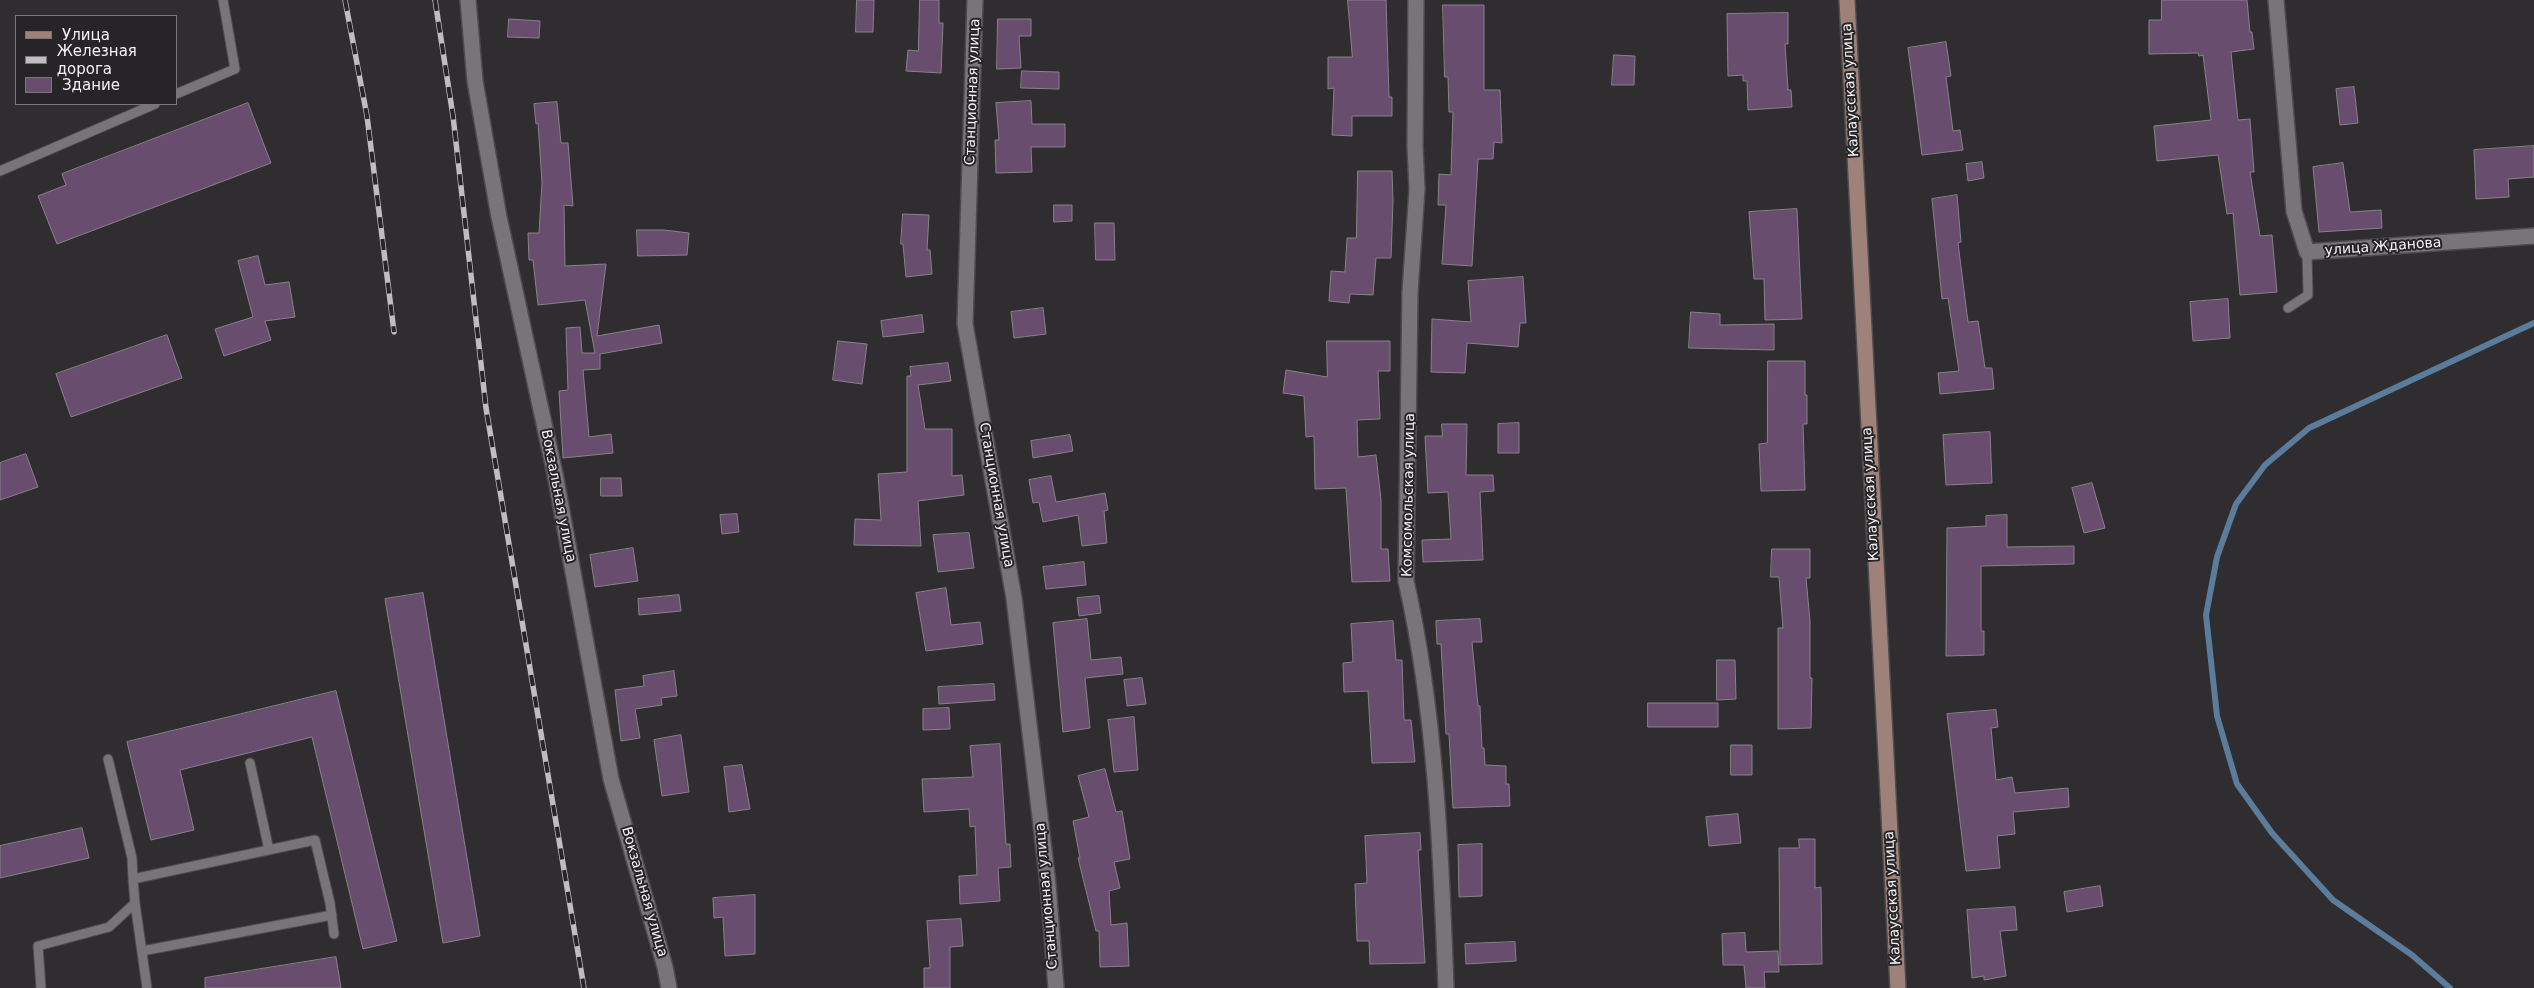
<!DOCTYPE html>
<html>
<head>
<meta charset="utf-8">
<style>
  body { margin:0 }
  #map { position:relative; width:2534px; height:988px; overflow:hidden; background:#302d30; font-family:"DejaVu Sans",sans-serif }
  canvas { display:block }
  .legend { position:absolute; left:15px; top:15px; width:162px; height:90px; box-sizing:border-box; background:#262426; border:1px solid #787778; margin:0; padding:6px 9px; list-style:none; font-size:15px; color:#f4f3f4 }
  .legend li { display:flex; align-items:center; gap:10px; height:25px }
  .legend b { width:25px; border:1px solid #787778 }
</style>
</head>
<body>
<div id="map">
<canvas width="2534" height="988"></canvas>
<ul class="legend">
<li><b style="height:6px;background:#9e8279"></b>Улица</li>
<li><b style="height:6px;background:#bfbdbf"></b>Железная дорога</li>
<li><b style="height:14px;background:#684d6f"></b>Здание</li>
</ul>
</div>
<script>
const ctx = document.querySelector('canvas').getContext('2d');
ctx.lineJoin = 'round';
function strokePath(path, color, width, dash) { ctx.strokeStyle = color; ctx.lineWidth = width; ctx.lineCap = dash ? 'butt' : 'round'; ctx.setLineDash(dash || []); ctx.stroke(path); }
function fill(path, color) { ctx.fillStyle = color; ctx.fill(path, 'evenodd'); }
function write(font, color, halo, rows, align = 'center') {
  ctx.font = font + ' "DejaVu Sans",sans-serif'; ctx.lineWidth = 4; ctx.setLineDash([]); ctx.textBaseline = 'middle'; ctx.strokeStyle = halo; ctx.fillStyle = color; for (const [text, x, y, turn = 0] of rows) {
    ctx.save(); ctx.translate(x, y); ctx.rotate((+turn || 0) * Math.PI / 180); ctx.textAlign = isNaN(turn) ? turn : align; if (halo) ctx.strokeText(text, 0, 0); ctx.fillText(text, 0, 0); ctx.restore();
  }
}
strokePath(new Path2D(`
  M2450,988L2412,955L2333,900L2272,833L2237,784L2217,716L2206,615L2217,557L2236,504L2265,465L2309,428L2534,323`), '#5b7c9b', 6);
const building = new Path2D(`
  M857,0H874L873,32H856Z
  M920,0H939V23H943L941,73L906,71L908,50L918,51Z
  M1348,0H1386L1389,97H1392V116H1352V136L1332,135L1334,88L1328,89V57H1352Z
  M2162,0H2247L2250,32H2252L2254,49L2231,52L2238,120L2250,119L2254,172H2250L2260,236L2272,235L2277,292L2240,295L2233,213L2227,214L2218,155L2157,161L2154,126L2211,120L2203,55L2199,56L2198,53L2149,54V20H2161Z
  M1443,5H1484V90H1500L1502,143L1494,142L1493,159H1478L1472,266L1442,264L1446,205H1438L1439,174L1451,175L1453,112H1449L1448,77H1445Z
  M1788,13V44H1785L1788,90H1791L1792,107L1748,110L1747,81H1743V75L1728,76L1727,14Z
  M509,19L540,21L539,38L508,37Z
  M998,19H1031V36H1019L1021,68L997,69Z
  M1946,42L1951,76L1946,77L1953,131L1960,130L1963,150L1922,155L1908,48Z
  M1614,55L1635,56L1634,85H1612Z
  M1022,71L1059,72V89L1021,88Z
  M2354,87L2358,123L2340,125L2336,89Z
  M1031,101L1032,124H1065V147H1031L1032,172L996,173L995,140H999L996,103Z
  M557,102L561,143H568L573,206L564,205L565,266L606,264L597,336L659,325L662,343L600,354V369L583,370L589,437L611,434L613,453L563,458L559,391L568,390L566,328L580,327L582,353H595L585,300L538,305L533,260H529L528,233H539L542,182L538,123L536,124L534,104Z
  M248,103L271,163L57,244L38,196L66,185L62,174Z
  M2534,146V177L2508,179L2509,197L2476,199L2474,150Z
  M1982,162L1984,178L1968,181L1966,164Z
  M2343,163L2350,212L2381,210L2382,228L2319,232L2313,167Z
  M1358,171H1392L1393,201L1391,258H1376L1373,295L1350,294L1349,303L1329,301L1331,271L1345,272L1347,238H1356Z
  M1957,195L1961,242L1958,243L1968,322L1978,321L1985,368H1992L1994,389L1940,394L1938,373L1959,371L1948,298L1942,299L1932,199Z
  M1054,205H1072V221L1054,222Z
  M1797,209L1802,319L1765,320L1764,279H1754L1749,212Z
  M903,214L929,215L927,250H930L932,274L906,277L903,244H901Z
  M1095,223H1114L1115,260H1096Z
  M637,230H664L689,233L687,255L638,256Z
  M258,256L265,285L289,282L295,317L265,321L271,340L224,356L215,329L253,317L238,261Z
  M1523,277L1526,323H1520L1518,347L1467,343L1465,373L1431,372L1432,319L1471,322L1468,281Z
  M2228,299L2230,338L2193,341L2190,302Z
  M1043,308L1046,334L1014,338L1011,312Z
  M1691,312L1720,314V325L1774,324V350L1689,348Z
  M922,315L924,332L883,337L881,321Z
  M167,335L182,378L71,417L56,374Z
  M838,341L867,344L862,384L833,380Z
  M1327,341H1390V371H1378L1380,419L1357,420L1358,457L1376,455L1381,500V549H1388L1390,581L1352,582L1346,488L1315,489L1314,436L1306,437L1304,396L1283,393L1286,370L1327,377Z
  M1768,361H1805V395H1807V424H1803L1805,490L1761,491L1759,444L1767,443Z
  M948,363L951,381L918,385L925,429H952V476L962,475L964,495L918,501L921,546L854,545L855,519L881,520L878,474L907,472V376H911L910,367Z
  M1519,423V453H1498V424Z
  M1442,424H1467L1466,475H1493L1494,491L1480,492L1483,560L1423,562L1422,540L1451,539L1448,492L1428,493L1425,436H1442Z
  M1990,432L1992,483L1946,485L1943,435Z
  M1070,435L1073,451L1033,458L1031,441Z
  M26,454L38,487L0,500V463Z
  M1051,476L1056,502L1105,493L1108,510L1104,511L1107,543L1082,546L1078,515L1043,522L1039,502L1033,503L1029,480Z
  M601,478H621L622,496H601Z
  M2092,483L2105,528L2084,533L2072,488Z
  M737,514L739,532L722,534L720,515Z
  M2007,515V547L2074,546V564L1981,566V631H1984V655L1946,656L1947,528L1986,526V516Z
  M969,533L974,568L938,572L933,535Z
  M633,548L638,581L595,587L590,555Z
  M1772,549H1810V578H1806L1810,621V678H1812L1811,728L1778,729V628H1783L1779,577H1771Z
  M1084,562L1086,585L1046,589L1043,567Z
  M946,588L951,625L980,622L983,644L926,651L916,593Z
  M423,593L480,936L443,943L385,599Z
  M679,595L681,611L639,615L638,599Z
  M1099,596L1101,613L1079,616L1077,598Z
  M1087,619L1091,660L1121,657L1123,674L1085,678L1090,728L1063,732L1053,623Z
  M1480,619L1482,642H1472L1478,706H1480L1482,748H1484L1485,765L1506,766V784H1509L1510,806L1453,808L1449,734H1446L1441,644H1437L1436,621Z
  M1393,621L1396,660H1402L1404,720H1411L1415,762L1372,763L1368,691L1344,692L1343,663L1353,662L1351,624Z
  M1717,660H1735L1736,699L1717,700Z
  M674,671L677,696L661,698L662,705L635,709L640,738L621,741L615,690L644,686L643,676Z
  M1142,678L1146,704L1127,706L1124,680Z
  M994,684L995,700L939,704L938,687Z
  M336,691L397,941L363,949L312,737L180,770L194,830L151,840L127,742Z
  M1648,703H1718V727H1648Z
  M949,708L950,729L923,730V709Z
  M1996,710L1998,727L1991,728L1996,780L2012,777L2015,793L2068,788L2069,807L2013,812L2015,834L1997,836L2000,868L1966,871L1947,714Z
  M1134,717L1138,770L1114,772L1108,720Z
  M681,735L689,792L662,796L654,740Z
  M1000,744L1006,844H1010L1011,867L998,868L1000,901L960,904L959,876L977,875L975,826L970,827L969,809L924,812L922,779L973,777L970,746Z
  M1731,745H1752V775H1731Z
  M742,765L750,809L729,812L724,767Z
  M1105,769L1116,812L1122,811L1130,859L1114,862L1120,888L1109,891L1111,925L1127,923L1129,966L1100,967L1099,931H1096L1078,858H1080L1073,821L1089,817L1078,776Z
  M1738,814L1741,843L1709,846L1706,817Z
  M82,828L89,858L0,878V846Z
  M1420,833L1421,850H1418L1425,963L1370,964L1369,941H1357L1355,884L1367,883L1365,836Z
  M1799,839H1815V888L1821,887L1822,964L1780,965L1779,848H1799Z
  M1482,844V896L1459,897L1458,845Z
  M2100,886L2103,906L2067,912L2064,892Z
  M755,895V954L725,956L723,917L714,918L713,898Z
  M2015,907L2017,930L2000,931L2006,976L1984,980V976L1972,978L1967,910Z
  M961,919L963,946L950,947V988H924V968H930L927,921Z
  M1745,933L1746,952L1778,951L1779,972H1764L1765,988H1746L1744,965H1723L1722,934Z
  M1515,942L1516,961L1466,964L1465,944Z
  M336,957L341,988H205V978Z`);
fill(building, '#684d6f');
strokePath(building, '#868387', 1);
const lane = new Path2D(`
  M176,94L235,69L223,0
  M0,171L155,104
  M2288,308L2308,295L2307,252
  M108,759L132,858L133,879
  M250,763L269,850
  M135,903L147,988
  M142,951L332,915
  M41,988L38,946L109,927L135,903L133,879L315,840L330,903L334,934`);
const street = new Path2D(`
  M468,0L475,81L499,217L555,474L611,779L665,967L669,988
  M975,0L965,324L1014,598L1048,884L1056,988
  M1416,0L1415,146L1417,189L1410,292L1406,581C1436,713 1441,853 1446,988
  M2276,0L2294,211L2307,252L2534,236`);
const secondary = new Path2D(`
  M1847,0L1898,988`);
strokePath(lane, '#4d4b4d', 11);
strokePath(street, '#4d4b4d', 18);
strokePath(secondary, '#4d4b4d', 18);
strokePath(lane, '#787578', 9);
strokePath(street, '#787578', 15);
strokePath(secondary, '#9e8279', 15);
const rail = new Path2D(`
  M345,0L367,116L394,332
  M435,0L453,116L486,408L584,988`);
strokePath(rail, '#bfbdbf', 5.5);
strokePath(rail, '#262426', 4, [11]);
write('14px', '#f4f3f4', '#262426', [
  ["Калаусская улица",1851,90,-93],
  ["Станционная улица",973,92,-88],
  ["улица Жданова",2383,247,-4],
  ["Калаусская улица",1871,494,-93],
  ["Станционная улица",996,495,80],
  ["Комсомольская улица",1409,495,-89],
  ["Вокзальная улица",558,496,79],
  ["Вокзальная улица",644,892,74],
  ["Станционная улица",1047,896,-95],
  ["Калаусская улица",1893,898,-93]
]);
</script>
</body>
</html>
